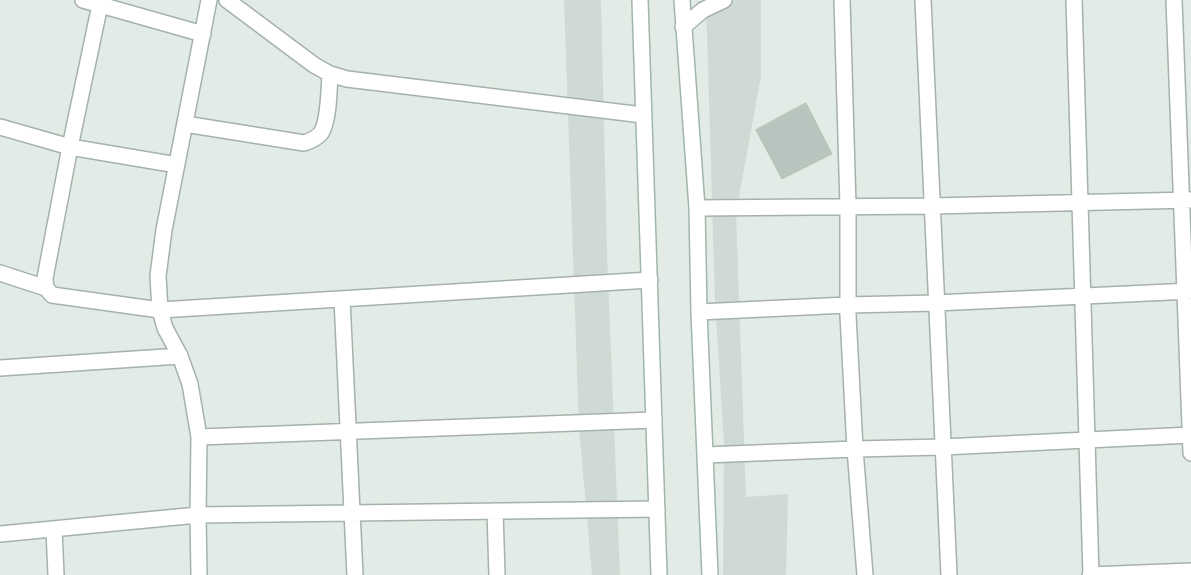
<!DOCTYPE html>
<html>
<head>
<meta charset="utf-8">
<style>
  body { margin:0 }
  canvas { display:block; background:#e2ebe5 }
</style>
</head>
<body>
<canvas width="1191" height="575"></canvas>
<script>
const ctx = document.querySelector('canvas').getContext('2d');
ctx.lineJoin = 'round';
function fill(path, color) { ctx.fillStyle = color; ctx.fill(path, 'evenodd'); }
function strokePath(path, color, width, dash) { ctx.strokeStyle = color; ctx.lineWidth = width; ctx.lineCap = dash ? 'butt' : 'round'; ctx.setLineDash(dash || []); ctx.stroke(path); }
fill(new Path2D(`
  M564,0H601L607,252L620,575H592L579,427Z
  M706,0H761V76L736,213L746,497L788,494L786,575H723L724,445L715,300Z`), '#d0dad4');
const building = new Path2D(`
  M806,103L832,154L782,179L756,130Z`);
fill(building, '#b7c5be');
strokePath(building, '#b5c4bb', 1);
const street = new Path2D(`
  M83,0L203,34
  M227,0L314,65L330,74L347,79L643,115
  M842,0L848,206V315L855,449L865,575
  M923,0L949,575
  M1074,0L1091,575
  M1174,0L1191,453
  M683,27L703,10L724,0
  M185,124L304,143C310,141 317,138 321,133C329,121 329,89 330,74
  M0,127L70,147L177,165
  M697,208L932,206L1191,200
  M0,273L46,288L52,295L160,310L650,280
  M46,288L45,278L70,147L101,0
  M342,299L355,575
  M699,312L847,305L936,303L1191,291
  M0,368L180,356
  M199,437L654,420
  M706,455L855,449L943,447L1191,435
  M495,511L497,575
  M54,529L56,575
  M0,534L198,515L657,509
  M199,575L198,515L199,437L190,384L180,356L165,328L160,310L158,276L164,230L209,0
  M1090,575L1191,571`);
const secondary = new Path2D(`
  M640,0L659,575
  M682,0L697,208L699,312L710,575`);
strokePath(street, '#a5b2ab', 18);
strokePath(secondary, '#a1b6ab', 18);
strokePath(street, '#fff', 15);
strokePath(secondary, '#fff', 15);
</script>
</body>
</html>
